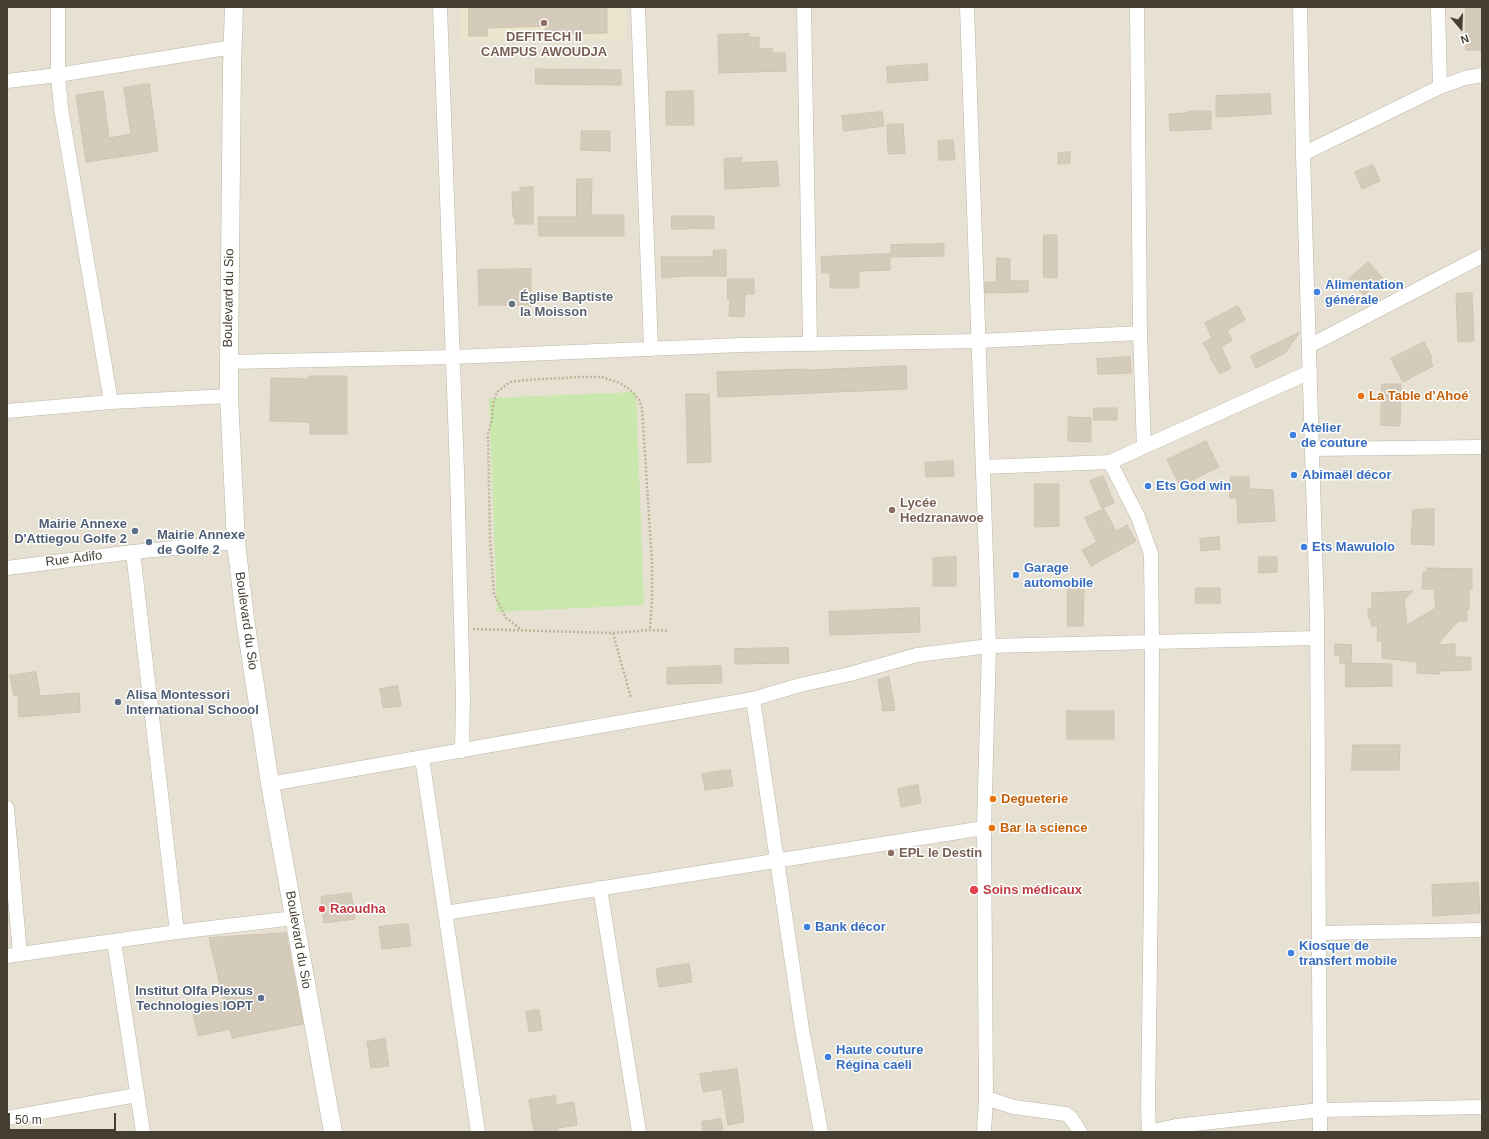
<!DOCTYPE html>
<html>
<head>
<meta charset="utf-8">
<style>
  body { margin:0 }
  #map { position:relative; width:1489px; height:1139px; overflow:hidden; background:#f2efe5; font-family:Arial,sans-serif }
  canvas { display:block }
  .frame { position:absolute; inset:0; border:8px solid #453f34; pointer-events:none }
  .north { position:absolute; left:1441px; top:8px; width:40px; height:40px; -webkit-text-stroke:3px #fff; paint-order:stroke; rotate:161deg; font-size:11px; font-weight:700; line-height:16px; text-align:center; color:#453f34 }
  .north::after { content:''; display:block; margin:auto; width:14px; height:18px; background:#453f34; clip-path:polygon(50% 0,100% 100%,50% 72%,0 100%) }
  .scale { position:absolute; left:8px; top:1113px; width:108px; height:18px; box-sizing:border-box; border:2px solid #453f34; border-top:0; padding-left:5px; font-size:12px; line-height:14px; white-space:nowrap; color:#453f34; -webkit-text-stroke:3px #fff; paint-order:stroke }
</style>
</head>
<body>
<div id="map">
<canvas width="1489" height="1139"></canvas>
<div class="frame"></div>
<div class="north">N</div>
<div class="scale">50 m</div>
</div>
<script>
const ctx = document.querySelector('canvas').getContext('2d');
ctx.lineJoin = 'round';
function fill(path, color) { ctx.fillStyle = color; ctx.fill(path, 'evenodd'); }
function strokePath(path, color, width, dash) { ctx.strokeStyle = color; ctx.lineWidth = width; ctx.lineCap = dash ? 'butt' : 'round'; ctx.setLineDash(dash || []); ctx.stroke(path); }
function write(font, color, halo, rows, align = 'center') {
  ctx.font = font + ' Arial,sans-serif'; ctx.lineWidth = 3; ctx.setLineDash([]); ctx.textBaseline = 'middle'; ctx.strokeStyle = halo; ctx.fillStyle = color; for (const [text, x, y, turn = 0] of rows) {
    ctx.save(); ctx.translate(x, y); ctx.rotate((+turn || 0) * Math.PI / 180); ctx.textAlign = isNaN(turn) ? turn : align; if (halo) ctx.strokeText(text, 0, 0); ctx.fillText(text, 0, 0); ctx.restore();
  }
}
fill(new Path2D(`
  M7,7H1482V1132H7Z`), '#e6e1d3');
fill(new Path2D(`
  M461,7H626V39L461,41Z`), '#ece5ce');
fill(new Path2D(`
  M636,392L644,605L497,612L489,398Z`), '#cae7ad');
const building = new Path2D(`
  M469,7H607V33L545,34V26L487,28L488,36H469Z
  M1466,7H1482V50H1466Z
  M749,34V37H759V49L772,48V53H785L786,71L719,73L718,35Z
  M927,64L928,80L888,83L887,67Z
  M536,69L621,70V85L536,84Z
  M149,84L158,151L86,162L76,95L103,91L109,138L131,134L124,88Z
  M693,91L694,125H666V92Z
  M1270,94L1271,114L1216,117V96Z
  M1188,111H1211V129L1170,131L1169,114L1188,113Z
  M882,112L884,126L844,131L842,116Z
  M903,124L905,153L888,154L887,125Z
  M582,131H610V151L581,150Z
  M953,140L955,160H939L938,141Z
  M1070,152V163L1058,164V153Z
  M742,158L740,163L777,161L779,186L725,189L724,159Z
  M1373,165L1380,181L1362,189L1355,172Z
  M577,179H592L591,215H624V236H539L538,217H576Z
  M533,187V224H515V217H513L512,192H520V188Z
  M672,216H714V229L688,228V229H672Z
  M1044,235H1057V278L1044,277Z
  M944,244V256L891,257V245Z
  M726,250V276H685L662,278L661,257H708L714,256L713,251Z
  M890,254V270L859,271V288H830V273H822L821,257Z
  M997,258L1010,259V281H1028V292L985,293V282H996Z
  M1368,262L1383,278L1364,295L1349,279Z
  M531,269V305H479L478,270Z
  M728,279H754V294H745L744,317L729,316L730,300H728Z
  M1472,293L1474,341L1458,342L1456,294Z
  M1238,306L1245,320L1227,330L1232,340L1221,347L1231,368L1220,374L1210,358L1211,357L1203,343L1212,338L1205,323Z
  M1299,333L1285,353L1256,368L1251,356Z
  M1424,342L1432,358L1430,359L1433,366L1403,382L1391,359Z
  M1130,357L1131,373L1098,374L1097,359Z
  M906,366L907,389L718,397L717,372L806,369V370Z
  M309,376H347V434H310V422L270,421L271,378L309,379Z
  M1382,384H1401L1400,426L1381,425Z
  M686,394H709L711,462L688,463Z
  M1094,408H1117V420H1094Z
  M1069,417L1091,418V442L1068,441Z
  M1206,441L1219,467L1180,486L1167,460Z
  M953,461L954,476L926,477L925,463Z
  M1103,476L1114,503L1102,508L1090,481Z
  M1231,477H1249V489L1273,490L1275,521L1238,523L1237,498H1230Z
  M1035,484H1059V526L1035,527Z
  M1104,509L1116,531L1127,525L1136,541L1091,566L1082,550L1097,542L1085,518Z
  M1434,509V545L1411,544L1413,510Z
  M1219,537L1220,549L1201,551L1200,539Z
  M956,557V586H933V558Z
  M1259,557H1277V572L1259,573Z
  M1427,568L1472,569V589H1469V609H1467V621H1458L1437,645L1455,644V657H1471V670L1440,671V674L1417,673V662L1382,658V641H1377L1378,626H1371V619L1368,618V609L1372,608V593L1413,591L1404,600L1407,625L1436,608L1434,589H1422L1423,572H1427Z
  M1068,586H1084L1083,626H1068Z
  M1196,588H1220V603H1196Z
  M919,608L920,632L830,635L829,612Z
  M1335,644L1352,645L1351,663H1340V655H1335Z
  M788,648L789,663L735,664V649Z
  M1346,663L1392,664V686L1346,687Z
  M721,666L722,683L667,684V668Z
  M36,672L40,696L79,693L80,712L19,717L18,695L14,696L10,676Z
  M889,677L895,710L883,711L878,680Z
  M398,686L401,706L383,708L380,689Z
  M1067,711H1114V739H1067Z
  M1353,745H1400L1399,770H1352Z
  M730,770L733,786L705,790L702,774Z
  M918,785L921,803L901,807L898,789Z
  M1478,883L1480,913L1433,916L1432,885Z
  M351,893L355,919L324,923L321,897Z
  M408,924L411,946L382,949L379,927Z
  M286,933L303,1024L232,1038L230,1029L198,1036L192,1008L224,1002L209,938Z
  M689,964L692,982L659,987L656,969Z
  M539,1010L542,1030L529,1032L526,1012Z
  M385,1039L389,1066L371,1068L367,1042Z
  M737,1069L744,1122L728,1125L722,1089L703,1092L700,1074Z
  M555,1096L556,1105L574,1102L577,1125L557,1128V1132H534L529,1100Z
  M721,1119L723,1132H703L702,1122Z`);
fill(building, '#d4cbba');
strokePath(building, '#cfc4ad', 1);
const minor = new Path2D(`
  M58,7V75L61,108L111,402
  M440,7L457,471L463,697L462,751
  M638,7L651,349
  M804,7L810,343
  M967,7L989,646L984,828L986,1098L984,1132
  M1137,7L1140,333L1144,447
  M1300,7L1303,154L1317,615L1320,1132
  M1438,7L1440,87
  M7,81L58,75L233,47
  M1303,154L1440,87L1465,78L1482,75
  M1309,346L1482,256
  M229,362L454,357L741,345L979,341L1140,333
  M7,411L111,402L229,396
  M1312,449L1482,447
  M1110,462L1138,517L1151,554L1152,641L1151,888L1148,1106L1149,1132
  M983,467L1110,462L1310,372
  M133,552L177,932
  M7,568L133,552L236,542
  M753,699L802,1029L821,1132
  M422,758L478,1132
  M270,784L753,699L800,685L850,674L917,655L989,646L1317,638
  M7,808L20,954
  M600,888L639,1132
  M445,913L984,828
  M1319,933L1482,930
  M114,941L143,1132
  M7,956L177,932L294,918
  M986,1098L1014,1107L1066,1114L1071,1118L1080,1132
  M7,1118L137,1095
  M1149,1132L1176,1126L1320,1110L1482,1107`);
const tertiary = new Path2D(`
  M234,7L232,67L229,362V396L236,542L245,619L270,784L333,1132`);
strokePath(minor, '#beb7a7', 15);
strokePath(tertiary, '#beb7a7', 19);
strokePath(new Path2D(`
  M473,629L613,633L650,630L669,631
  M523,631L506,618L494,594L490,538L488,434L492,419L493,404L497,392L510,382L526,380L580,377H602L620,383L629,389L639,399L642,409L652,562V602L650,630
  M613,633L631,698`), '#c0b498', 2.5, [2, 2]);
strokePath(minor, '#fff', 14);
strokePath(tertiary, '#fff', 18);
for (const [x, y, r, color] of [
  [544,23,4,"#8d6e63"],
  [1317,292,4,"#3f7fe0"],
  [512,304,4,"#6b7280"],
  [1361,396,4,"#e8710a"],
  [1293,435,4,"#3f7fe0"],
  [1294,475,4,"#3f7fe0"],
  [1148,486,4,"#3f7fe0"],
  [892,510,4,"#8d6e63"],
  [135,531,4,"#5c6f8a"],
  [149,542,4,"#5c6f8a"],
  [1304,547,4,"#3f7fe0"],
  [1016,575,4,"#3f7fe0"],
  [118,702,4,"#5c6f8a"],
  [993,799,4,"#e8710a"],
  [992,828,4,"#e8710a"],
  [891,853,4,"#8d6e63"],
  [974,890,5,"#e0444e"],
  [322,909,4,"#e0444e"],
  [807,927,4,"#3f7fe0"],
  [1291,953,4,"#3f7fe0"],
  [261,998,4,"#5c6f8a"],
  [828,1057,4,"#3f7fe0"]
]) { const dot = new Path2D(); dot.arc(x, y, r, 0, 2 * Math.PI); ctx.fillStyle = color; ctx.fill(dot); strokePath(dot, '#fff', 1.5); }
write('bold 13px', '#785e54', '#fff', [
  ["DEFITECH II",544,37,"center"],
  ["CAMPUS AWOUDJA",544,52,"center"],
  ["Lycée",900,503],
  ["Hedzranawoe",900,518],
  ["EPL le Destin",899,853]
], 'left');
write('bold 13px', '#366cbe', '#fff', [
  ["Alimentation",1325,285],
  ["générale",1325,300],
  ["Atelier",1301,428],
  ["de couture",1301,443],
  ["Abimaël décor",1302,475],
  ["Ets God win",1156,486],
  ["Ets Mawulolo",1312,547],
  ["Garage",1024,568],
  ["automobile",1024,583],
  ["Bank décor",815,927],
  ["Kiosque de",1299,946],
  ["transfert mobile",1299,961],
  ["Haute couture",836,1050],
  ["Régina caeli",836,1065]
], 'left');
write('bold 13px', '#5b616d', '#fff', [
  ["Église Baptiste",520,297],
  ["la Moisson",520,312]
], 'left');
write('13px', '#453f34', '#fff', [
  ["Boulevard du Sio",229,298,-89],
  ["Rue Adifo",74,559,-7],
  ["Boulevard du Sio",246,621,82],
  ["Boulevard du Sio",298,940,80]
]);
write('bold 13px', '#c56008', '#fff', [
  ["La Table d’Ahoé",1369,396],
  ["Degueterie",1001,799],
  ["Bar la science",1000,828]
], 'left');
write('bold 13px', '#4e5e75', '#fff', [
  ["Mairie Annexe",127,524],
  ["D'Attiegou Golfe 2",127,539],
  ["Mairie Annexe",157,535,"left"],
  ["de Golfe 2",157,550,"left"],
  ["Alisa Montessori",126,695,"left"],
  ["International Schoool",126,710,"left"],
  ["Institut Olfa Plexus",253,991],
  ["Technologies IOPT",253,1006]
], 'right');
write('bold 13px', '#be3a42', '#fff', [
  ["Soins médicaux",983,890],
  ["Raoudha",330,909]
], 'left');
</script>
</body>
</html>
